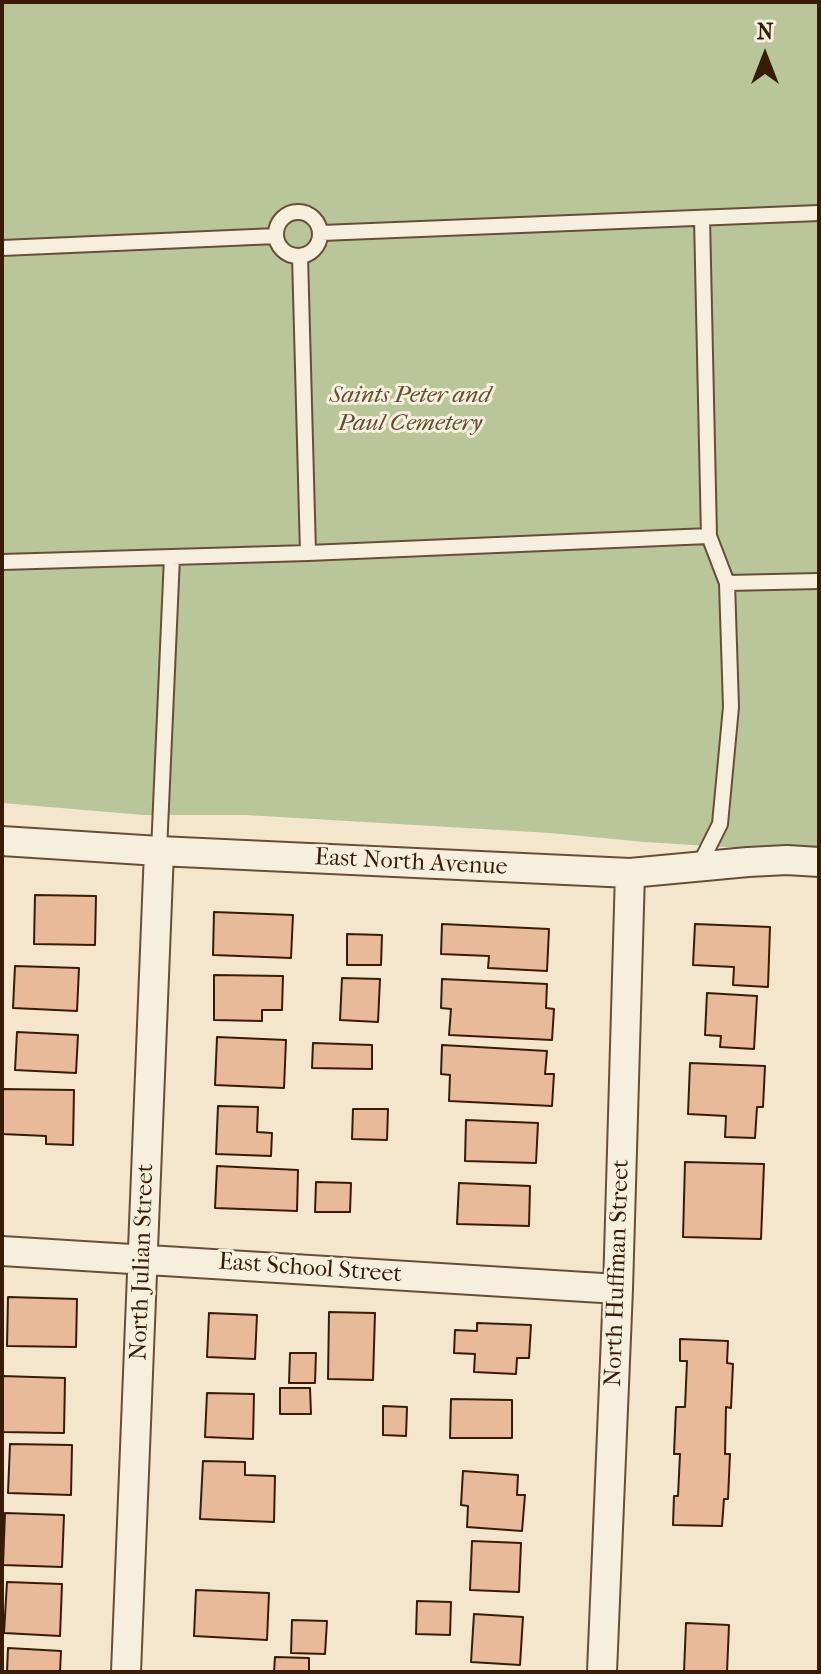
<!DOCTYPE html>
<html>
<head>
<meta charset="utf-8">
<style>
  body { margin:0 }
  #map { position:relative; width:821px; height:1674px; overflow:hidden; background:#f3e6cc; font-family:"IM FELL French Canon",serif }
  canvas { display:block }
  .frame { position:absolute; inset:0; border:4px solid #381c07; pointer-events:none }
  .north { position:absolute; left:725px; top:16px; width:80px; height:80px; -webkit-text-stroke:6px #f7efde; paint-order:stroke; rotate:0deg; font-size:22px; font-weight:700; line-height:32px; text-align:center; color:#381c07 }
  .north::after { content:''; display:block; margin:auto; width:28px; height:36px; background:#381c07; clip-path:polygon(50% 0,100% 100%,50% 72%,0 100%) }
</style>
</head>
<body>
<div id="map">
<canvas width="821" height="1674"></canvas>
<div class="frame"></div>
<div class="north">N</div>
</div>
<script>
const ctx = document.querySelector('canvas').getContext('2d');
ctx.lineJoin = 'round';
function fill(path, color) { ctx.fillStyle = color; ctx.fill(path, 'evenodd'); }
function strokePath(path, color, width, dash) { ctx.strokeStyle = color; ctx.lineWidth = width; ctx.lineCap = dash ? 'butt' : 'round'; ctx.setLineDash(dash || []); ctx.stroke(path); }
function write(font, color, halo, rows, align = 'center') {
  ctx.font = font + ' "IM FELL French Canon",serif'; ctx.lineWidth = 6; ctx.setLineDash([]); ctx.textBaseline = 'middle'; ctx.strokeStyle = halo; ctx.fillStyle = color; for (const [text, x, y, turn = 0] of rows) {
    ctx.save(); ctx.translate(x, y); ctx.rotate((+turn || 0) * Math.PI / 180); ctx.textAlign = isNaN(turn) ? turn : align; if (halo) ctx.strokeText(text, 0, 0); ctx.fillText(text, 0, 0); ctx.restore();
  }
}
fill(new Path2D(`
  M2,2H819V853L645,842L550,833L246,815H144L2,803Z`), '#b9c699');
const building = new Path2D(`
  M35,895L96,896L95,945L34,944Z
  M214,912L293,915L291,958L213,955Z
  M442,924L549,929L547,971L488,968L489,956L441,954Z
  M695,924L770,927L768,987L733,985L734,967L693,965Z
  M347,934L382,935L381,965H347Z
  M15,966L79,968L77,1011L13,1008Z
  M214,975L283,976L282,1010H262V1021L214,1020Z
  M342,978L380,979L378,1022L340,1020Z
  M442,979L547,984L546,1008L554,1009L552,1040L449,1035L451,1009L441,1008Z
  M707,993L757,996L754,1049L720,1047L721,1036L705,1035Z
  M17,1032L78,1035L76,1073L15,1070Z
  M217,1037L286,1040L284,1088L215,1085Z
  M313,1043L372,1045V1069L312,1068Z
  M442,1045L547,1051L545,1074H554L552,1106L449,1101L450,1075L441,1074Z
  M690,1063L765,1066L763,1107H757L755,1138L725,1137L726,1116L688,1114Z
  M2,1089L74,1090L73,1145L46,1144V1136L2,1134Z
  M218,1106L258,1107L257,1132L272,1133L271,1156L216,1154Z
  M353,1109H388L387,1140L352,1139Z
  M466,1120L538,1123L536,1163L465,1161Z
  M685,1162L764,1164L761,1239L683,1237Z
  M217,1166L298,1170L297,1211L215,1208Z
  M316,1182L351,1183L350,1212H315Z
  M459,1183L530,1186L529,1226L457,1224Z
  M8,1297L77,1299L76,1347L7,1346Z
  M329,1312L375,1313L373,1380L328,1379Z
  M209,1313L257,1315L255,1359L207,1357Z
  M477,1323L531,1325L529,1358H517L516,1374L474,1372L475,1354L454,1353L455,1330L477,1331Z
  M680,1339L728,1341L727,1363L733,1364L731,1408L726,1407L725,1454H730L728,1499H724L722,1526L673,1525L674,1496H678L680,1454H674L676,1407H685L687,1361H680Z
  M290,1353H316L315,1383H289Z
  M2,1376L65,1378L64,1433L2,1432Z
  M280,1388H310L311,1414H280Z
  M207,1393L254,1394L253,1439L205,1437Z
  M451,1399L512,1400V1438H450Z
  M383,1406L407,1407L406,1436L383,1435Z
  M10,1444L72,1445L71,1495L8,1493Z
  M203,1461L245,1462V1475L275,1476L274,1522L200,1519Z
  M463,1471L518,1475L517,1495H525L522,1531L467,1527L468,1506L461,1505Z
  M5,1513L64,1515L62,1567L3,1565Z
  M472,1541L521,1543L519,1592L470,1590Z
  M7,1582L62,1584L60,1636L4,1633Z
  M196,1590L269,1593L267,1640L194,1636Z
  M417,1601L451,1602L450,1635L416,1634Z
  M474,1614L523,1617L520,1665L471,1662Z
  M292,1620L327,1621L325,1654L291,1653Z
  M686,1623L729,1625L727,1672H684Z
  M8,1648L61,1651L60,1672H7Z
  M275,1657L309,1658V1672H274Z`);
fill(building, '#e8ba9a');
strokePath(building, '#381c07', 2);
const lane = new Path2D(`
  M276 234a22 22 0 1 1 44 0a22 22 0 1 1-44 0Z
  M321,233L819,213
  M2,248L276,236
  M300,256L308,553
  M2,562L308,553L709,536
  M727,583L819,581
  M159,851L172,557
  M699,866L720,824L731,707L727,583L709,536L702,218`);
const street = new Path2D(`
  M2,841L159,851L630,873L748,862L787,860L819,862
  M2,1251L618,1289
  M126,1672L159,851
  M602,1672L618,1289L630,873`);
strokePath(lane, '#674e38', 18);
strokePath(street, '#674e38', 32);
strokePath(lane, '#f7efde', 14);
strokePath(street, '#f7efde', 28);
write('italic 24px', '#5f4f33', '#f7efde', [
  ["Saints Peter and",410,396],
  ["Paul Cemetery",410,424]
]);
write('24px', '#381c07', '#f7efde', [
  ["East North Avenue",411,863,3],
  ["North Julian Street",143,1262,-88],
  ["East School Street",310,1269,4],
  ["North Huffman Street",618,1273,-88]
]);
</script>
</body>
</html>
